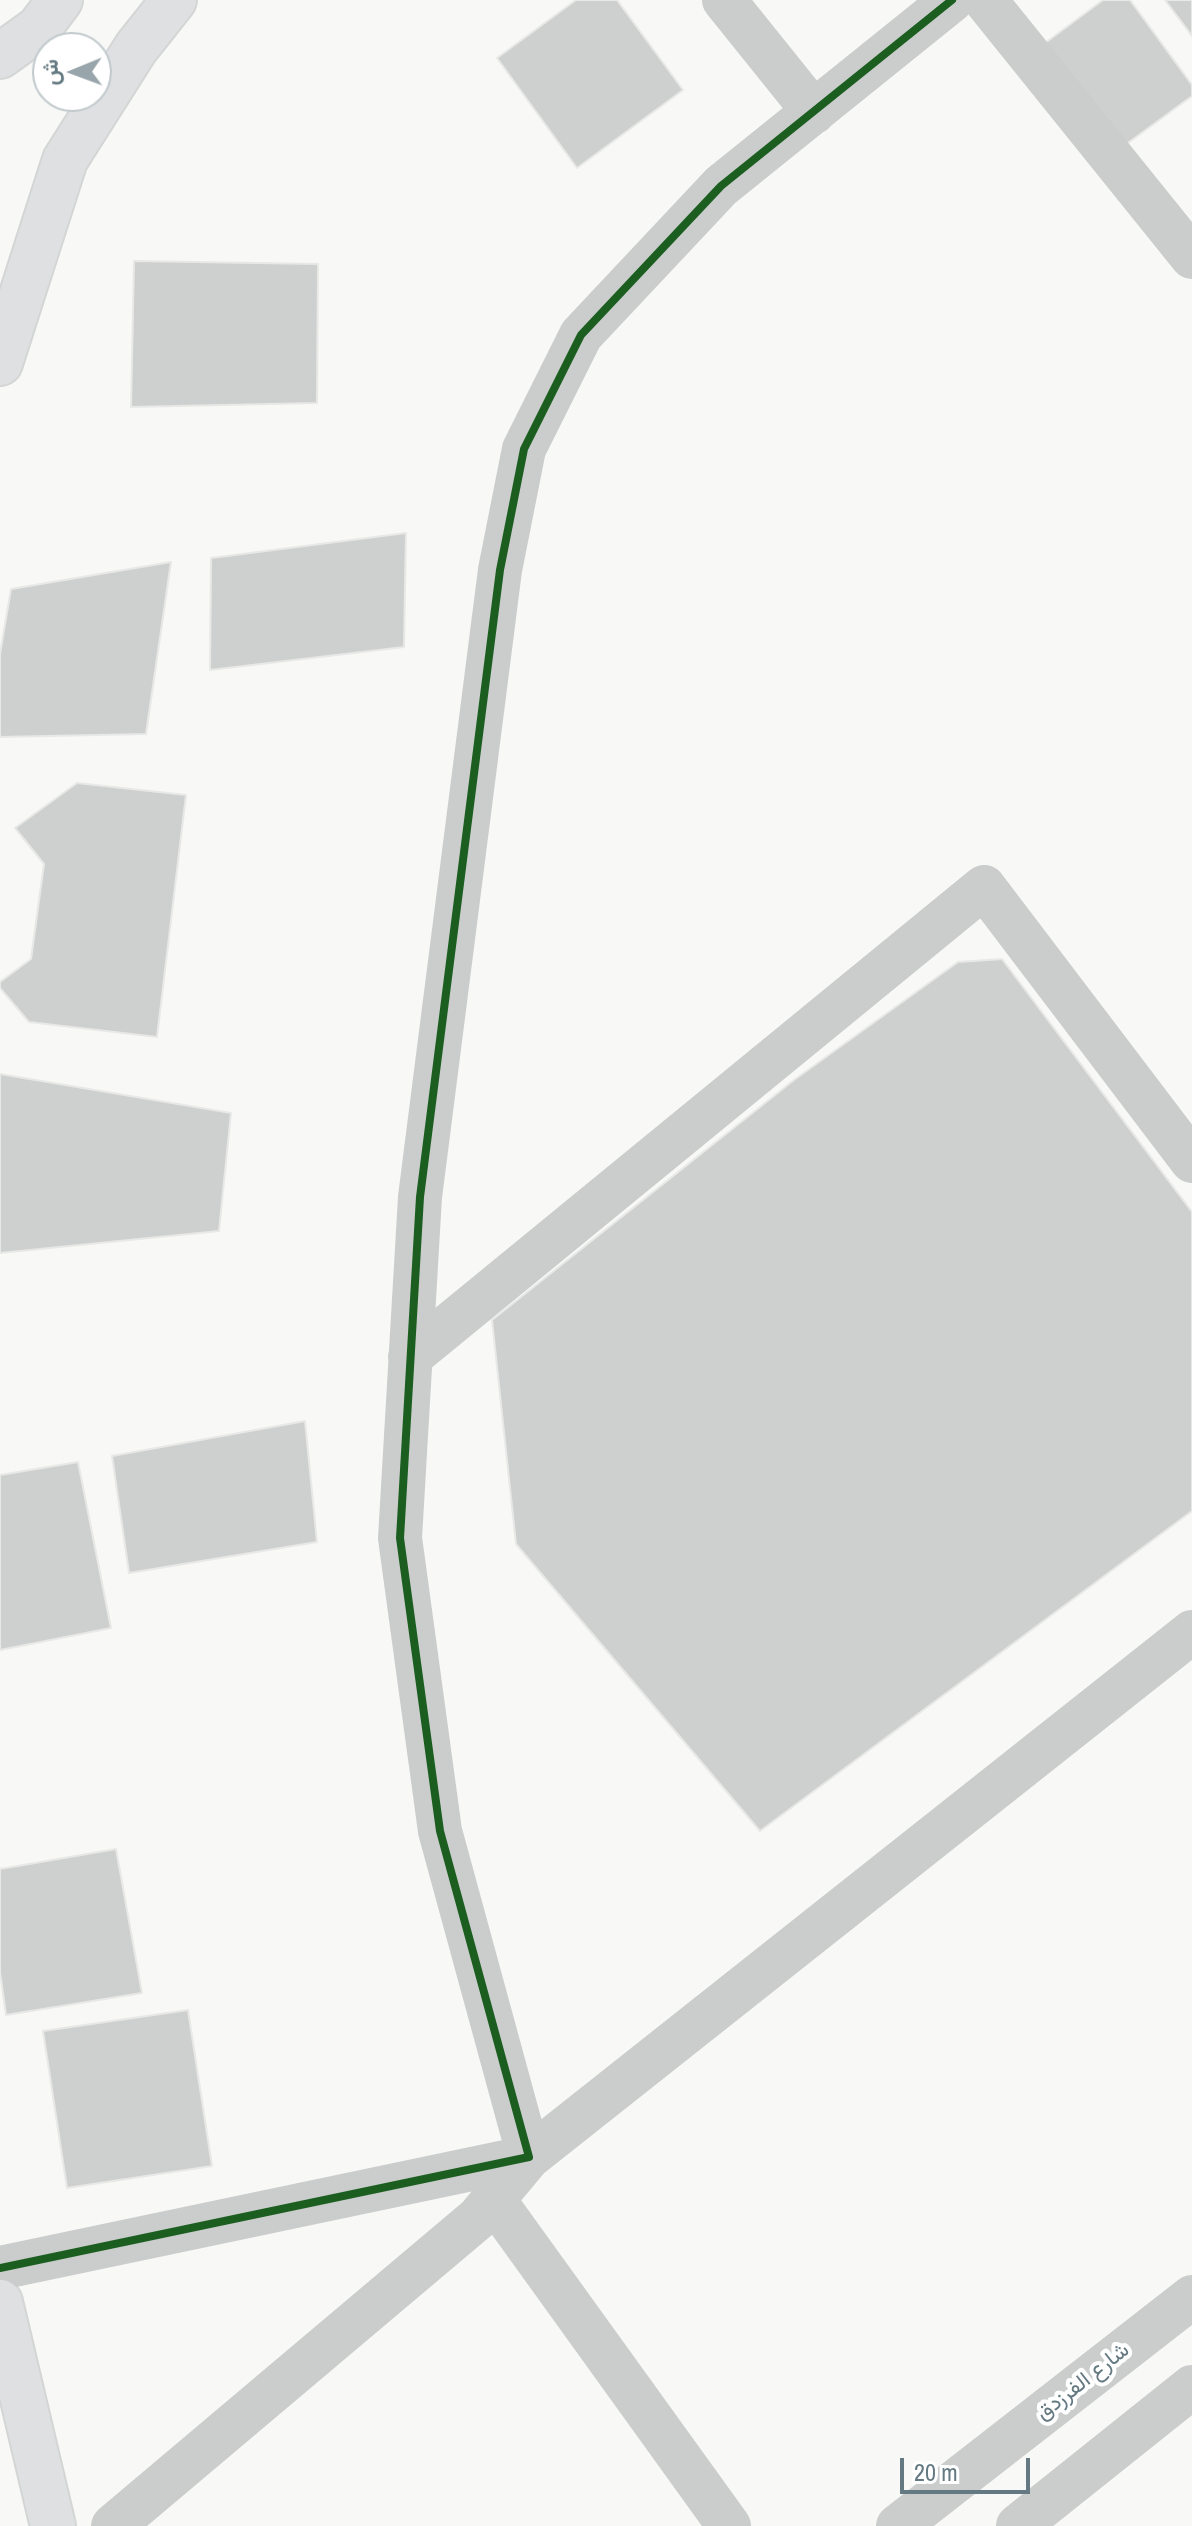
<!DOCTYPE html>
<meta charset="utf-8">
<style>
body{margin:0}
#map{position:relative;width:1192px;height:2526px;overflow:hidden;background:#f8f8f7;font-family:"Archivo Narrow",Vazirmatn,sans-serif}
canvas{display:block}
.north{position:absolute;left:32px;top:32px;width:80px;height:80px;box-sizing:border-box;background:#fff;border:2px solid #c1c9cd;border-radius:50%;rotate:269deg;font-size:22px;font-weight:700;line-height:32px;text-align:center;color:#647981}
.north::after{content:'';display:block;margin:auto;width:28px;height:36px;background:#98a5aa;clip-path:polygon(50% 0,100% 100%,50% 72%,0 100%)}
.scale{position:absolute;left:900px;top:2458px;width:130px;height:36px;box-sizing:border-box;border:4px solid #647981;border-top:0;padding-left:10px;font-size:24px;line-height:28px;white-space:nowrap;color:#647981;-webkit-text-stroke:6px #fff;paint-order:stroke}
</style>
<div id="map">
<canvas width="1192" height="2526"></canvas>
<div class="north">ش</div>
<div class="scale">20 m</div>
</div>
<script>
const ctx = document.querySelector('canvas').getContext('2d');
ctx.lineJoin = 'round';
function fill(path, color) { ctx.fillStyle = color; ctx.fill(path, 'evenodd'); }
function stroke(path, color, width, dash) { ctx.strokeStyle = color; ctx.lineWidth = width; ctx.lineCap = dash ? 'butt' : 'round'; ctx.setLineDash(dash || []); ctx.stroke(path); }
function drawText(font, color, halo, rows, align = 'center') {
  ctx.font = font + ' "Archivo Narrow",Vazirmatn,sans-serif'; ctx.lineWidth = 8; ctx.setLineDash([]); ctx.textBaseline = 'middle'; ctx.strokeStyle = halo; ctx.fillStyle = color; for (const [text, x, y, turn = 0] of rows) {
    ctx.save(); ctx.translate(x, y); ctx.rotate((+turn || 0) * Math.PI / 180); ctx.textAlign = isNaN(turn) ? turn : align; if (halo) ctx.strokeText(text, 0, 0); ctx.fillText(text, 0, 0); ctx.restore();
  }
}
const building = new Path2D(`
 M576 0H617L683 90 577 168 497 58Z
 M1103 0H1130L1192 85V96L1121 148 1045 43Z
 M1165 0H1192V36Z
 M134 261 318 264 317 403 131 407Z
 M406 533 404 647 210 670 211 558Z
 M171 562 146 734 0 737V654L11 589Z
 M77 783 186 795 157 1037 29 1022 0 988V982L31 959 44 864 15 828Z
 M1002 959 1192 1212V1511L760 1831 516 1544 492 1320 794 1080 958 962Z
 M0 1074 231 1113 219 1231 0 1253Z
 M305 1421 317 1542 129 1573 112 1456Z
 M78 1462 111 1628 0 1650V1475Z
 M116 1849 142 1993 6 2015 0 1972V1869Z
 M188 2010 212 2166 67 2188 43 2031Z`);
fill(building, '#ced0d0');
stroke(building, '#e8e8e7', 2);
const major = new Path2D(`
 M0 363 65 160 136 48 174 0
 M0 2302 53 2526`);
const highway = new Path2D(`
 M0 56 39 28 60 0`);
stroke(major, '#d4d5d5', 48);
stroke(highway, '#d4d5d5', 48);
stroke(new Path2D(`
 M724 0 814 112
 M985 0 1192 257
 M410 1357 984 887 1192 1161
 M494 2200 729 2526
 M0 2268 529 2157 440 1831 400 1538 420 1197 500 570 524 449 581 335 721 186 952 0
 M113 2526 478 2218 529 2157 1192 1632
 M898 2526 1192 2297
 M1018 2526 1192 2387`), '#cbcdcd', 44);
stroke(major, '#dfe0e1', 44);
stroke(highway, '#dfe0e1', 44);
stroke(new Path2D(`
 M0 2268 529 2157 440 1831 400 1538 420 1197 500 570 524 449 581 335 721 186 952 0`), '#1b5e20', 8);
drawText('22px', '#647981', '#fff', [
 ["شارع الفرزدق",1083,2382,-38]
]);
</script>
